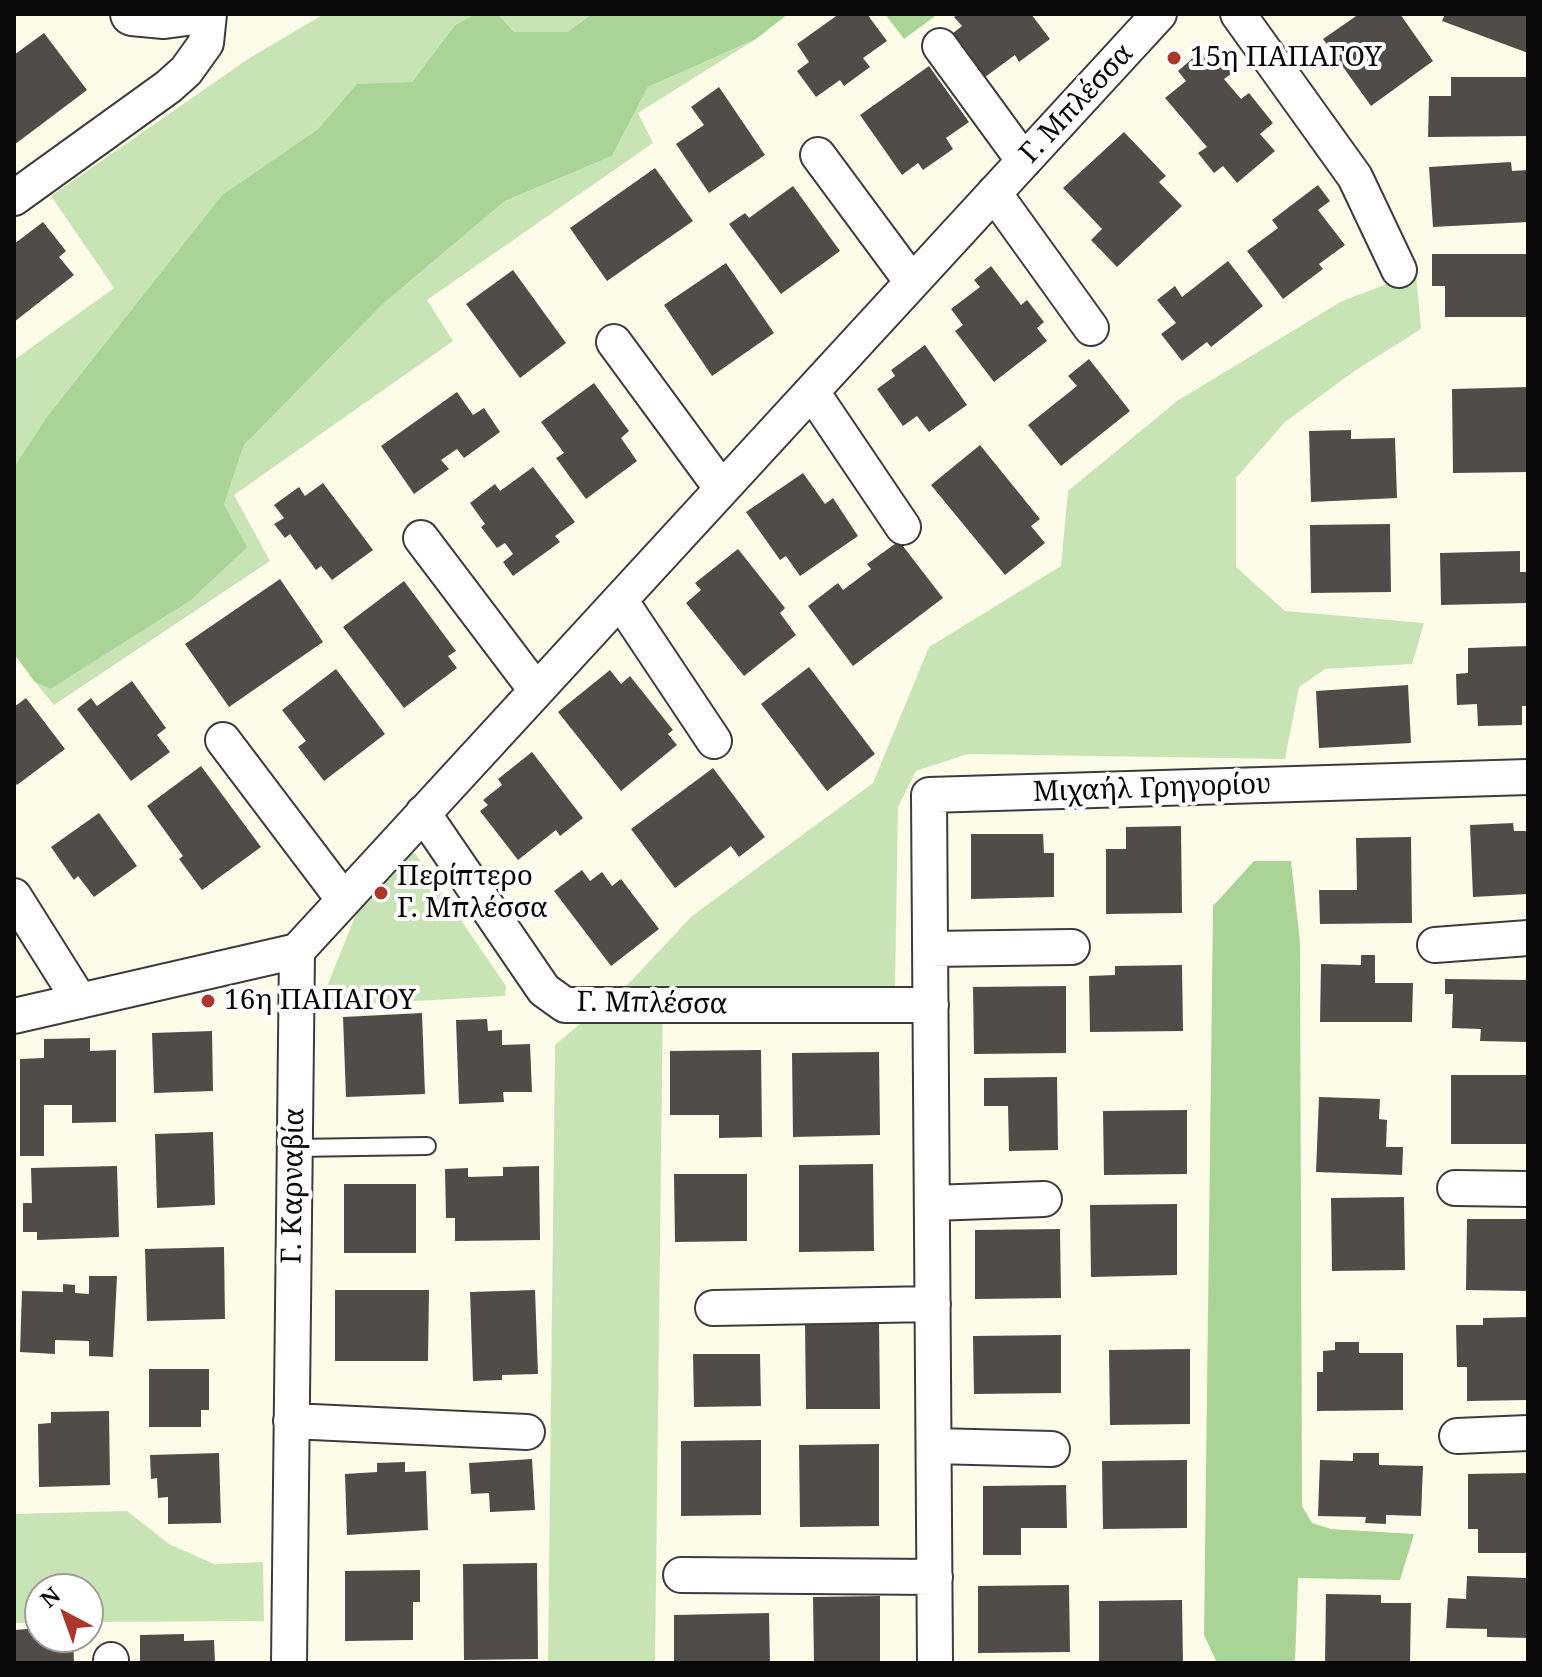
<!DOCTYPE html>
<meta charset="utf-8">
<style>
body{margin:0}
#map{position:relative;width:1542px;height:1677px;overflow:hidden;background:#fdfce8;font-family:"Noto Serif",serif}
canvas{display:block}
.frame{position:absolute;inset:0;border:16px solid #090909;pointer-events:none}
.north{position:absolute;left:24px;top:1573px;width:80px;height:80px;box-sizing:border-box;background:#fff;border:2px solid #9d9d9d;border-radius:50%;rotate:319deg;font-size:22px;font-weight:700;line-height:32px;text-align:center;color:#090909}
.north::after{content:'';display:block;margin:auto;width:28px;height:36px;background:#ae372d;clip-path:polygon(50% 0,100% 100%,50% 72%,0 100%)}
</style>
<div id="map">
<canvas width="1542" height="1677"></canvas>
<div class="frame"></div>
<div class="north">N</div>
</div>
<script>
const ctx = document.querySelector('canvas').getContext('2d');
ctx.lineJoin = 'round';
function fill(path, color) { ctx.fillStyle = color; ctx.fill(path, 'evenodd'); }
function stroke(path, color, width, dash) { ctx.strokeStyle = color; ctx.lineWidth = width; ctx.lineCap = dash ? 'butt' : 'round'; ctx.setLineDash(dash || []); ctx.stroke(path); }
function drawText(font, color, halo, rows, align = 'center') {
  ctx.font = font + ' "Noto Serif",serif'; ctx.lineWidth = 8; ctx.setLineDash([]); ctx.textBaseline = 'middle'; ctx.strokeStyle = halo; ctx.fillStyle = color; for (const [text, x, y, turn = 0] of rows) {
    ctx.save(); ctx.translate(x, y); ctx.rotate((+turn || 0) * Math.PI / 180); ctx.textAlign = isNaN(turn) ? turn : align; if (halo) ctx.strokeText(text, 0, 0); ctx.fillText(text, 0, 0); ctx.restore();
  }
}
fill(new Path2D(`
 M324 14H475L455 25 412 82 357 85 318 129 222 195 46 418 14 467V360L114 288 51 196 248 59Z
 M498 14H592L567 32H514Z
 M756 39 638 113 653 143 427 300 453 341 234 495 270 561 54 705 35 682 50 689 224 505 244 445 384 303 505 201 612 156 648 87Z
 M1416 273 1421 329 1356 370 1285 422 1236 478V567L1285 611 1424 623 1412 664 1325 669 1299 687 1285 759 968 754 916 771 898 807 895 988 663 994 655 1663H548L555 1045 632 980 692 916 873 783 929 647 1061 566 1068 491 1177 401 1342 301Z
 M415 853 506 986 505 996 326 1006 324 994 369 882 406 855Z
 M127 1511 169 1544 214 1564 263 1562 264 1621 88 1622V1589H40V1623H14V1514Z`), '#c8e4b5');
fill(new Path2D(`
 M475 14H498L514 32H567L592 14H788L756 39 648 87 612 156 505 201 384 303 244 445 224 505 247 547 191 600 50 689 35 682 14 654V467L46 418 222 195 318 129 357 84 412 82 455 25Z
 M885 14H938L904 39Z
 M1254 861H1291L1300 942 1302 1506 1312 1523 1331 1529 1414 1534 1400 1580 1298 1578 1295 1663H1217L1204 1635 1213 906Z`), '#aad495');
fill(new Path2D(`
 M839 14H867L887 41 863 58 870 67 844 86 840 80 816 97 797 71 809 62 797 44Z
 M958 14H1031L1050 39 1019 62 1015 55 981 80 948 37 962 26 954 17Z
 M1359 14H1400L1433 61 1371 106 1323 39Z
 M1445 14H1528V53L1442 21Z
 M44 33 87 90 14 145V55Z
 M1201 51 1211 64 1219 57 1232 73 1224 79 1241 99 1249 93 1273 123 1260 134 1275 151 1237 183 1223 166 1214 173 1198 153 1207 147 1165 98 1186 81 1178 71Z
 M929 66 969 122 946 138 953 149 923 170 918 163 902 175 860 115Z
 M1451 77H1528V136L1428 137 1429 96H1451Z
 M719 87 765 155 709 193 676 144 704 125 691 107Z
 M1124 132 1166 176 1159 182 1182 206 1117 267 1091 240 1102 229 1063 188Z
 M1511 162 1512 171 1528 170V222L1433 227 1429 167Z
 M655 168 693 221 607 281 570 228Z
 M1318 185 1330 201 1318 210 1345 245 1319 264 1323 269 1283 299 1247 251 1278 228 1272 220Z
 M793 186 840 251 781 294 729 224 745 213 749 218Z
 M43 222 66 251 59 257 74 275 14 322V244Z
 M1432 254H1528V317H1445V286H1432Z
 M1228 261 1263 306 1211 347 1207 342 1182 361 1161 334 1176 323 1157 300 1175 286 1182 297Z
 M726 263 774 333 712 376 664 305Z
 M991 266 1021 305 1027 300 1044 322 1037 328 1047 341 994 382 955 331 963 325 951 309 980 287 974 280Z
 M513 270 566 343 520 378 466 304Z
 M925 345 967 405 929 432 917 416 903 426 877 389 895 376 891 370Z
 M1089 359 1130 411 1061 466 1028 425 1077 386 1068 376Z
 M594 383 629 431 621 438 637 461 586 499 556 458 564 453 541 422Z
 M1528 387V472L1453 473 1452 389Z
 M457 392 473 415 484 408 500 432 464 458 457 449 441 460 449 469 414 494 381 446Z
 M1351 430V439L1395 438 1397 498 1311 502 1309 431Z
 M980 445 1040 519 1031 526 1045 543 1005 575 931 485Z
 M533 467 575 522 555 536 560 542 513 576 503 562 513 554 505 543 497 548 481 527 485 524 470 503 495 484 500 491Z
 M803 473 825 504 833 498 858 536 800 576 786 556 780 560 746 512Z
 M323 483 373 550 332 580 321 566 316 570 290 534 285 538 274 524 284 518 274 505 299 487 305 496Z
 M1390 524 1391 592 1311 593 1310 525Z
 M899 541 943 598 853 666 808 606 838 583 843 590 871 569 867 564Z
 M738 549 785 608 780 613 796 635 744 676 686 603 701 590 695 583Z
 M1520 551V572H1528V603L1441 605 1440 553Z
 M280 579 323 642 229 707 185 644Z
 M404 581 456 651 448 656 457 668 404 708 343 627Z
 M1528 646V706H1522V725L1478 726 1477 704 1457 705 1456 674 1468 673V648Z
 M809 667 875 754 827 791 761 704Z
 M336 669 385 734 324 781 298 747 306 741 282 710Z
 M610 670 621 684 630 676 673 730 668 734 677 745 621 791 558 712Z
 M132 681 166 728 157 735 170 752 131 781 77 709 91 698 97 706Z
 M1408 685 1411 743 1319 748 1316 691Z
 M26 698 65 749 17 785 14 781V707Z
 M532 752 583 818 560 836 556 830 518 860 480 811 488 805 483 800 502 785 498 779Z
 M201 766 261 847 202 890 179 859 183 856 147 806Z
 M713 768 765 837 739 857 731 846 675 888 631 829Z
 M99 813 137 866 94 897 78 876 74 880 51 847Z
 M1513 823 1514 831H1528V894L1473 897 1470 825Z
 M1181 826 1182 913 1106 914V849H1126V827Z
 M971 834H1043L1044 853H1054V897L971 899Z
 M1411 837 1412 923 1320 924 1319 890H1357L1356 838Z
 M582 870 590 881 602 872 612 886 621 879 659 929 611 966 554 891Z
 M1361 955H1375V983H1413L1412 1022H1320L1321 964 1361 965Z
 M1182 965 1183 1031 1090 1032 1089 976 1115 975V966Z
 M1445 979 1528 980V1042L1480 1041 1481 1029 1452 1028 1453 994H1445Z
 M1066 986V1053L974 1054 973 987Z
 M422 1013 425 1094 346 1097 343 1017Z
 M487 1019 488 1031 502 1030V1045L530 1044 532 1092H503L504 1102 459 1104 456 1020Z
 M212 1031 213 1091 154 1093 152 1033Z
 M90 1038V1051L116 1050V1122L72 1123V1105H44V1156H20V1059L44 1058V1039Z
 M761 1050 762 1137 719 1138V1115H670V1051Z
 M879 1052 880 1135 793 1137 792 1053Z
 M1451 1075H1528V1144H1451Z
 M1057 1077 1058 1150 1009 1151 1008 1106H984V1078Z
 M1319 1097 1380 1099 1379 1119 1387 1120 1386 1147H1403L1402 1175 1316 1172Z
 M1187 1110V1174L1104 1175 1103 1111Z
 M213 1132 215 1205 157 1208 155 1134Z
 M873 1164 874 1251 799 1252V1165Z
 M117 1166 119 1237 37 1240V1232H23V1203H32L31 1168Z
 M539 1166 540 1240 455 1241V1218H446L445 1169 468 1168V1177L503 1176V1167Z
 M674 1174H747V1241L675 1242Z
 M344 1184H416V1253H344Z
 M1404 1197 1405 1270 1332 1271 1331 1198Z
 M1177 1204V1275L1091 1277 1090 1205Z
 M1467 1219H1528V1291L1466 1290Z
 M1060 1229 1061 1298 975 1299V1230Z
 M224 1247 225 1319 147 1321 145 1249Z
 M89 1276H117L113 1357 89 1356V1341L55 1340V1354L20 1352 22 1291 63 1292V1284L75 1285V1293L89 1294Z
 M335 1290H429L428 1361H335Z
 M535 1290 538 1374 502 1375V1380L473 1381 470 1292Z
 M1528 1317V1400L1467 1401V1367H1457L1456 1325H1483V1318Z
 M879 1323 880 1409H806L805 1324Z
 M1061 1335V1393L974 1394 973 1336Z
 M1335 1342H1359V1353H1403V1410L1317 1411V1372H1323V1351L1335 1350Z
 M1190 1349V1424L1110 1425 1109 1350Z
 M693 1354H760L761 1406 694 1407Z
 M149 1369H209V1410H201V1427H149Z
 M109 1411 110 1485 39 1487 38 1424 51 1423V1412Z
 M761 1440V1515L681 1516V1441Z
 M879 1444V1526L800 1527 799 1445Z
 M219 1453 221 1523 168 1524V1497L158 1498 157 1478 151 1479 150 1455Z
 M1353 1453H1379V1465L1423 1466 1421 1516 1386 1515V1524L1365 1523 1366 1517 1318 1516 1320 1460 1353 1461Z
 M532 1459 535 1510 490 1512 489 1493 471 1494 469 1463Z
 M1187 1460V1528L1103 1529 1102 1461Z
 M405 1462V1472L426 1471 428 1530 347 1535 345 1474 377 1472V1463Z
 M1528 1473V1553H1478V1529H1468V1474Z
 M1066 1485 1067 1528H1021V1555H983V1486Z
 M537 1563 538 1659 464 1660 463 1564Z
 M420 1570V1602H413V1640L345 1641V1571Z
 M1467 1576 1528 1578V1638L1487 1637V1629L1446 1628 1448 1598 1466 1599Z
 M1069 1585 1070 1652 978 1653V1586Z
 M1326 1594 1381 1595V1603H1411L1410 1663H1325Z
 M880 1596V1663H814L813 1597Z
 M1182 1600 1183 1663H1099V1601Z
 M769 1613 770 1663H674V1615Z
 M40 1628V1637H73L74 1663H14V1630Z
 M184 1634V1641L214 1640 215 1663H140V1635Z`), '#514c47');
const service = new Path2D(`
 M294 1148 427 1146`);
const minor = new Path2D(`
 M1238 14 1355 177 1399 270
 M940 46 1024 161
 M818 155 912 282
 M994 193 1091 328
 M14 198 168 87 186 71 206 43 209 14
 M614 342 722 489
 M812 392 903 527
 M421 538 536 690
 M620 600 714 741
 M223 740 344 900
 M423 813 544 990 565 1005H931
 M14 896 80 1001
 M1435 945 1528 938
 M930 949 1072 947
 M14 1016 297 951 1159 14
 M1455 1188 1528 1189
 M932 1203 1044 1199
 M713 1308 933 1304
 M291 1421 527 1432
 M1457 1436 1528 1433
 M934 1446 1052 1449
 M681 1575 935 1577
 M111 1663V1660
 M289 1663 297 951
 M935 1663 929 795 1528 777`);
const tertiary = new Path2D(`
 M132 14 164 17 186 14`);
stroke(service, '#3c3c3c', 20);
stroke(minor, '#3c3c3c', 38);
stroke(tertiary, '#3c3c3c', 46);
stroke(service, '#fff', 16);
stroke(minor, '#fff', 34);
stroke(tertiary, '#fff', 42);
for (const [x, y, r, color] of [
 [1174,58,8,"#ae372d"],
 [381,893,8,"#ae372d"],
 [208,1001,8,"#ae372d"]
]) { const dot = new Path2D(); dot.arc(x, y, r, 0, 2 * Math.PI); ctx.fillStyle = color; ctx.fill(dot); stroke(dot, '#fff', 3); }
drawText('28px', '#090909', '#fff', [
 ["15η ΠΑΠΑΓΟΥ",1190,58],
 ["Περίπτερο",397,877],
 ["Γ. Μπλέσσα",397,909],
 ["16η ΠΑΠΑΓΟΥ",224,1001]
], 'left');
drawText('28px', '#090909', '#fff', [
 ["Γ. Μπλέσσα",1077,104,-47],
 ["Μιχαήλ Γρηγορίου",1152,789,-2],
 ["Γ. Μπλέσσα",652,1004,1],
 ["Γ. Καρναβία",294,1186,-89]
]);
</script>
